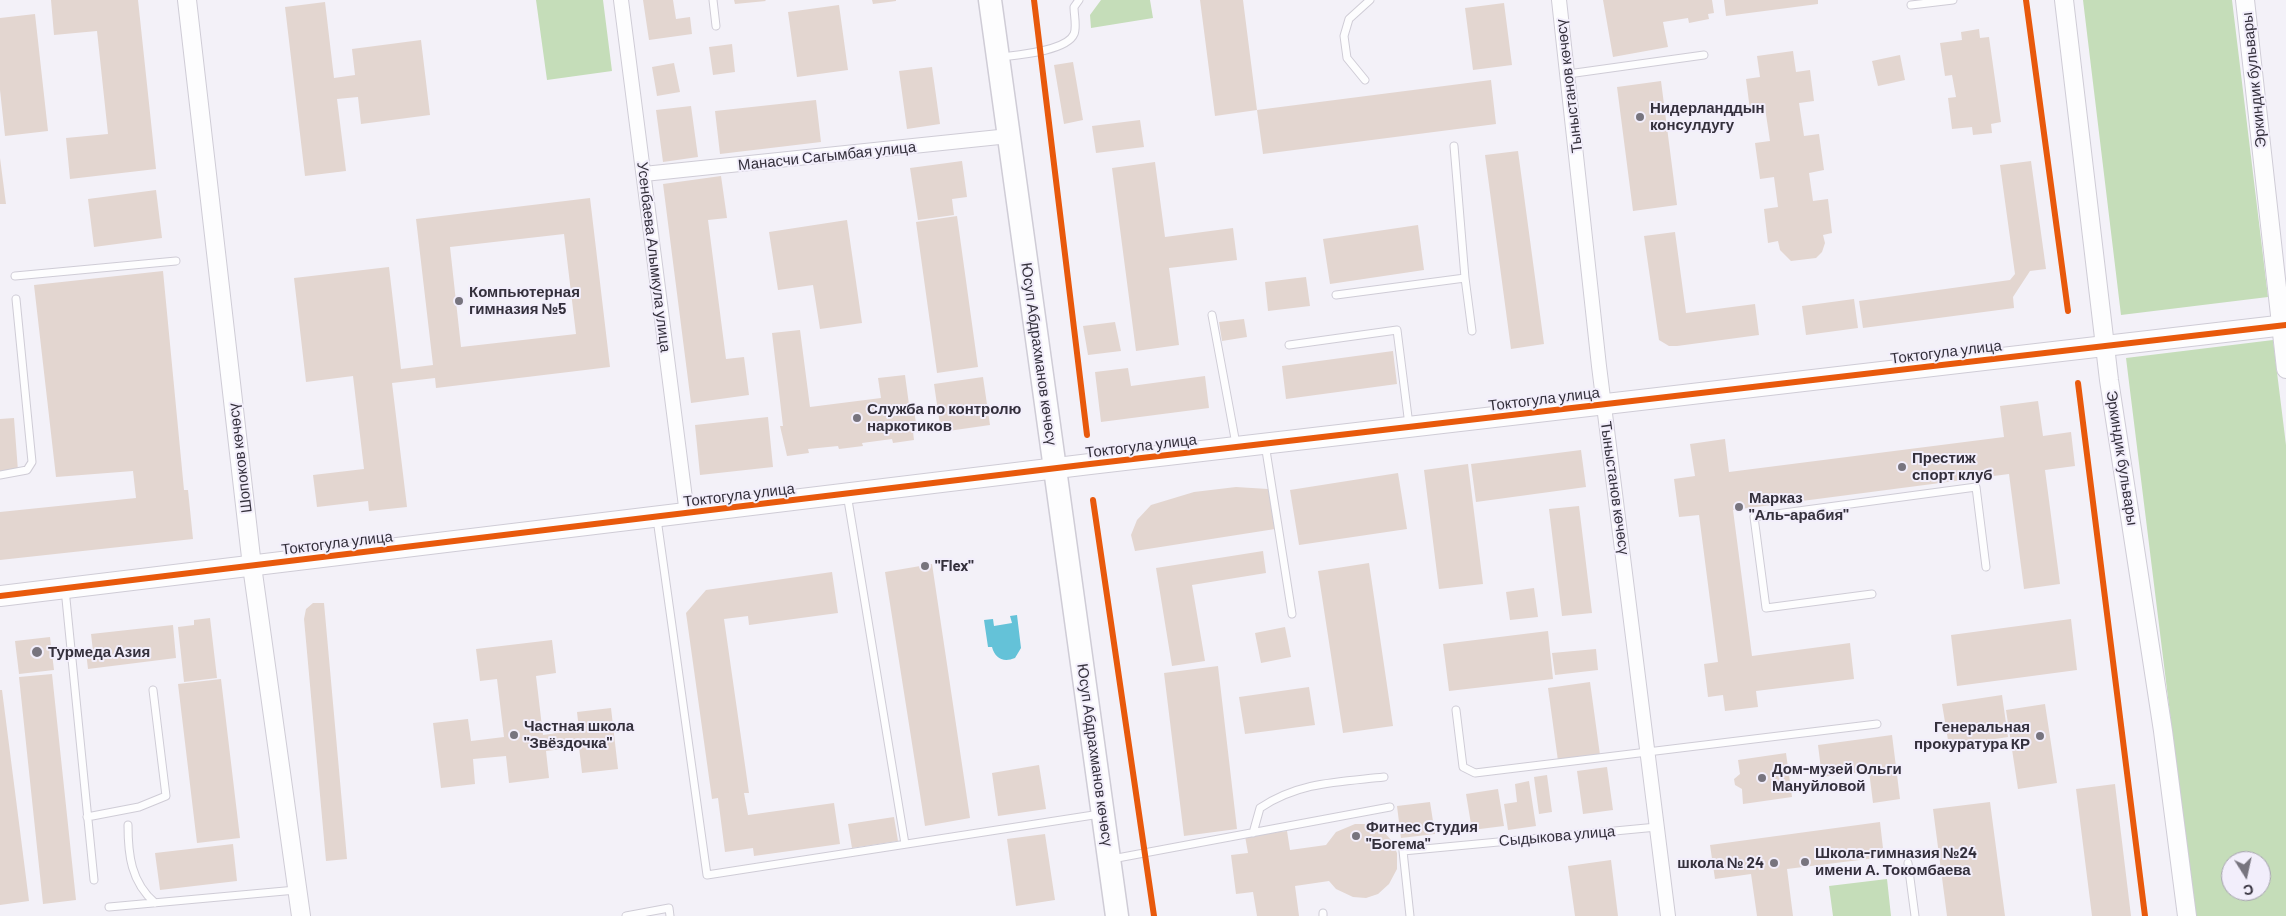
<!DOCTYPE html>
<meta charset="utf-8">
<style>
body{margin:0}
#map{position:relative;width:2286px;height:916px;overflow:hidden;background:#f3f1f8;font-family:Barlow,sans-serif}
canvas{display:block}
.north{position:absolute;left:2221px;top:851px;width:50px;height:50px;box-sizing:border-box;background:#f2eefb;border:1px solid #a6a2af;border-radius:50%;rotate:170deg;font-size:14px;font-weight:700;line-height:20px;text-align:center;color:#34303c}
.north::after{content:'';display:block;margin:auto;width:18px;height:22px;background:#77747e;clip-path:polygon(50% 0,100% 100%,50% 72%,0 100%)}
</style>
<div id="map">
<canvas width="2286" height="916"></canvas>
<div class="north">С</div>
</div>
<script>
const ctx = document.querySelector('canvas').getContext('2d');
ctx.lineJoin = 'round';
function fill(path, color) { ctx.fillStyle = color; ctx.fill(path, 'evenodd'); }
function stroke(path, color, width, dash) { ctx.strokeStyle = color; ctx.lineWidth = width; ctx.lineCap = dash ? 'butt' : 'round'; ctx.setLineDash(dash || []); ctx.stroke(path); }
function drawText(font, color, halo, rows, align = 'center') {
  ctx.font = font + ' Barlow,sans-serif'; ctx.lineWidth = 4; ctx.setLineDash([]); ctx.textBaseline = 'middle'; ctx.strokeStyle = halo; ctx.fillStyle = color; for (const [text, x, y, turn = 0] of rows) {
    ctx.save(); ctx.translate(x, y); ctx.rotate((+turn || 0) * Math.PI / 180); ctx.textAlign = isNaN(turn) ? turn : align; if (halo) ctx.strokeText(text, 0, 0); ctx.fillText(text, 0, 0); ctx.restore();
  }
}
fill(new Path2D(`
 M536 0H603L612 71 547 80Z
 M1101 0H1150L1153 18 1091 28 1090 15Z
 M2083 0H2232L2268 297 2121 315Z
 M2273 340 2286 445V916H2195L2126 358ZM2231 861H2261V891H2231Z
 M1887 879 1891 916H1833L1829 886Z`), '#c5ddb9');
fill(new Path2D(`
 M1017 615 1021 648 1015 658C1003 663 995 658 992 647H988L984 620 993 619 994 626 1012 623 1010 616Z`), '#64c2d8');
fill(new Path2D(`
 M51 0H138L156 169 70 179 66 138 108 134 97 31 54 35Z
 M643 0H673L676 19 690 17 692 34 649 40Z
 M734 0H765L766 1 735 4Z
 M872 0H896V1L873 4Z
 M1200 0H1243L1257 110 1215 116Z
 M1603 0H1712L1714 13 1708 14 1709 19 1689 23 1688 18 1663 22 1668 47 1613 57Z
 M1724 0H1818V4L1726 16Z
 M325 2 334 78 355 75 352 49 421 40 430 115 361 124 358 97 337 99 346 171 305 176 285 7Z
 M1504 3 1512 65 1473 70 1465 8Z
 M839 5 848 70 797 77 788 12Z
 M35 14 48 131 5 136 0 90V18Z
 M1979 29 1980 38 1989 37 2001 122 1991 124 1992 133 1973 135 1972 127 1952 129 1948 98 1956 97 1952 75 1945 76 1940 43 1962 40 1961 32Z
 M732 44 735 72 713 75 709 47Z
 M1793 51 1796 72 1810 70 1814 101 1799 103 1804 136 1819 134 1824 170 1809 173 1813 201 1828 199 1832 233 1823 235 1825 243 1822 252 1816 258 1791 261 1780 250 1778 241 1768 243 1764 209 1778 207 1774 177 1760 179 1755 143 1770 141 1765 108 1750 110 1746 79 1760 77 1757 56Z
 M1900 55 1905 80 1878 86 1872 61Z
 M1073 62 1083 120 1064 124 1054 65Z
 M674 63 680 92 657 96 652 67Z
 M932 67 940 124 907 129 899 71Z
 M1491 80 1496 124 1263 154 1257 110Z
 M1661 81 1677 205 1633 211 1617 87Z
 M816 100 821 142 720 154 715 111Z
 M691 106 698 157 663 162 656 110Z
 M1140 120 1144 147 1096 153 1092 126Z
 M1518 151 1544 344 1511 349 1485 155Z
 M0 158 6 204H0Z
 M962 161 967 197 952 199 954 215 918 220 910 168Z
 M2031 161 2046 269 2030 271 2013 297 2014 308 1863 328 1859 301 2010 280 2015 274 2000 165Z
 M1155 162 1165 237 1233 228 1237 260 1169 268 1179 345 1136 351 1112 168Z
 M721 176 727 218 708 220 726 359 744 357 749 395 691 403 663 184Z
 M156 190 162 238 94 247 88 199Z
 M590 198 610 367 436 388 435 378 392 383 407 507 369 511 368 501 317 507 313 475 364 469 353 376 306 382 294 278 389 267 401 369 433 365 416 219ZM564 234 576 334 461 347 450 247Z
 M957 216 978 367 937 373 916 222Z
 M847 220 862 323 820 329 813 285 778 290 769 232Z
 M1418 225 1424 270 1330 284 1323 239Z
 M1675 232 1686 313 1755 304 1759 335 1677 346H1669L1659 340 1644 236Z
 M163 271 184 490H188L193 539 0 560V512L136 498 133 471 56 477 34 285Z
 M1306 277 1310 306 1268 311 1265 282Z
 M1854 299 1858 328 1806 335 1802 306Z
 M1244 319 1247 337 1222 341 1219 322Z
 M1115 322 1121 351 1088 355 1083 326Z
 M800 330 810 407 881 398 878 378 905 375 910 412 914 411 916 423 912 424 914 440 893 443 892 439 862 443 863 446 839 449 838 446 808 449 809 453 787 456 780 426H783L772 333Z
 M1393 351 1397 384 1286 399 1282 366Z
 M1128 368 1131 386 1205 376 1209 408 1101 422 1095 372Z
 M983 377 990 425 941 432 934 384Z
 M2038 401 2043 436 2071 432 2075 466 2045 470 2060 584 2024 589 2009 474 1733 510 1752 656 1850 643 1854 679 1756 691 1758 707 1725 711 1723 695 1708 697 1704 664 1718 662 1699 515 1679 517 1674 479 1695 476 1690 444 1725 439 1729 472 2004 437 2000 406Z
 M768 417 773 467 700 475 695 425Z
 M14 418 18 471 0 473V419Z
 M1581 450 1586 487 1476 502 1471 464Z
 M1468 464 1483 584 1439 589 1424 470Z
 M1398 473 1407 529 1299 545 1290 490Z
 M1236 487 1268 489 1275 529 1135 551 1131 535 1137 520 1151 505 1194 492Z
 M1579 506 1592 613 1562 616 1549 509Z
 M1263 551 1266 573 1192 585 1205 661 1172 666 1156 568Z
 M1369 563 1393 726 1343 733 1318 571Z
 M932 564 970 818 925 826 885 572Z
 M832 572 838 613 749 625 748 616 724 619 749 793H744L748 815 834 803 840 844 754 856 753 848 725 852 718 798 712 799 686 613 706 590Z
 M1534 588 1538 617 1510 620 1506 592Z
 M313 603H324L347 859 326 861 304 619 306 609Z
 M210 618 217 678 184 682 178 627 194 625V620Z
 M2071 619 2077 670 1957 686 1951 635Z
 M173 625 176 658 88 669 86 652 93 651 91 634Z
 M1285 627 1291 657 1261 663 1255 633Z
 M1548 631 1553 679 1449 691 1443 644Z
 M50 637 54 670 19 674 15 641Z
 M552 640 556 673 536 676 543 735 579 730 577 712 611 708 618 769 582 773 579 747 546 751 549 778 509 783 506 756 473 759 475 784 441 788 433 723 468 719 471 741 504 737 497 679 480 681 476 649Z
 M1596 649 1598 670 1555 675 1552 653Z
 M1218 666 1237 829 1184 836 1164 673Z
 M52 674 76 900 43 904 19 677Z
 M221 679 240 838 197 843 178 684Z
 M1590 682 1600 755 1558 761 1548 688Z
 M1309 687 1315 725 1245 734 1239 697Z
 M0 690H2L29 901 0 905Z
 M2002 695 2008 737 1949 746 1942 704Z
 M2045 704 2057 783 2018 789 2006 710Z
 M1892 735 1900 799 1873 803 1869 771 1822 777 1818 745Z
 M1786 753 1792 797 1743 804 1742 789 1735 785 1734 779 1740 774 1738 760Z
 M1039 765 1046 809 998 816 992 773Z
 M1607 767 1613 810 1583 814 1577 771Z
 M1547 775 1552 812 1539 814 1534 777Z
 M1529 781 1536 826 1508 830 1504 804 1517 802 1515 784Z
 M2115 784 2131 916H2092L2076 789Z
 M1498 789 1504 826 1472 830 1466 794Z
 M1430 802 1435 834 1401 838 1397 806Z
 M1990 802 2005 916H1947L1933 809Z
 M894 817 898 841 852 848 848 824Z
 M1880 822 1884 857 1787 869 1793 916H1757L1751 874 1715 879 1710 845Z
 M1355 824H1367L1383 831 1391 840 1397 853V869L1389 884 1378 894 1366 898 1353 897 1336 889 1329 881 1295 886 1299 916H1257L1253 892 1236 894 1231 855 1248 853 1245 836 1287 831 1290 850 1326 845 1336 832Z
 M1045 834 1055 900 1016 906 1007 839Z
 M233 844 237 881 160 890 155 853Z
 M1611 860 1618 916H1575L1568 866Z`), '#e3d6d0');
const service = new Path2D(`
 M713 0 716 26
 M1911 5 1953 0
 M1001 57C1018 55 1067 51 1074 34 1077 27 1074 15 1074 7L1079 0
 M1568 74 1704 55
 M1365 80 1347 58 1344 36 1349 19 1370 0
 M15 276 176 261
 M1465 278 1472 331
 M1336 295 1465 278 1454 146
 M1212 315 1236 444
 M1289 345 1397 330 1409 425
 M1265 444 1292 614
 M0 475 27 470 32 462 16 299
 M847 494 905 844
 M657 519 707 875 1100 814
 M65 589 94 880
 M1872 594 1766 608 1754 517 1976 487 1986 567
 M1456 710 1463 767 1475 773 1877 724
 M87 817 139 807 166 796 153 690
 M128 825C128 855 131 882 155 903
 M1253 833 1260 808C1299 782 1338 782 1384 777
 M1112 859 1390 807
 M1908 863 1915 916
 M109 907 296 890
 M1323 913V916
 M626 916 669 908 670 916
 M1410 916 1403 851 1657 827`);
const minor = new Path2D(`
 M621 0 687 514
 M1559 0 1599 366 1668 916
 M644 174 1009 136`);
const tertiary = new Path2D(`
 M187 0 252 566 301 916
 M2064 0 2109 380 2163 731 2187 916
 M2245 0 2286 369`);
const secondary = new Path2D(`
 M0 596 1090 464 2286 325`);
const primary = new Path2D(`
 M990 0 1117 916`);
stroke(service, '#cfccd6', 9);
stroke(minor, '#cfccd6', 16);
stroke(tertiary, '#cfccd6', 20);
stroke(secondary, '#cfccd6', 22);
stroke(primary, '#cfccd6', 25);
stroke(service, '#fdfdfe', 7);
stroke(minor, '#fdfdfe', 14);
stroke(tertiary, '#fdfdfe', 18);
stroke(secondary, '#fdfdfe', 20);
stroke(primary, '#fdfdfe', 22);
stroke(new Path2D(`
 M1034 0 1087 435
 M2026 0 2068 311
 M2078 383 2145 916
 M1093 500 1154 916
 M0 596 1090 464 2286 325`), '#e8590c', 6);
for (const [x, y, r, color] of [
 [1640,117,5,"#77747e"],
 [459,301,5,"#77747e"],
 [857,418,5,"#77747e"],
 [1902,467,5,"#77747e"],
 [1739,507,5,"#77747e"],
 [925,566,5,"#77747e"],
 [37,652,6,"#77747e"],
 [514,735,5,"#77747e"],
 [2040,736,5,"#77747e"],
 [1762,778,5,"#77747e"],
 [1356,836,5,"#77747e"],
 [1805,862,5,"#77747e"],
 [1774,863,5,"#77747e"]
]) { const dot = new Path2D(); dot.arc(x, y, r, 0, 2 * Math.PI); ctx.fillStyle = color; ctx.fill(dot); stroke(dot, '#f2eefb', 2); }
drawText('15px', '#34303c', '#f2eefb', [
 ["Эркиндик бульвары",2254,80,-96],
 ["Тыныстанов көчөсү",1569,86,-97],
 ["Манасчи Сагымбая улица",827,156,-6],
 ["Усенбаева Алымкула улица",654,257,83],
 ["Токтогула улица",1946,352,-7],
 ["Юсуп Абдрахманов көчөсү",1039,354,82],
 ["Токтогула улица",1544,399,-7],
 ["Токтогула улица",1141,446,-7],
 ["Шопоков көчөсү",240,458,-97],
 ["Эркиндик бульвары",2122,458,81],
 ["Тыныстанов көчөсү",1615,488,82],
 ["Токтогула улица",739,495,-7],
 ["Токтогула улица",337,543,-7],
 ["Юсуп Абдрахманов көчөсү",1095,755,82],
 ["Сыдыкова улица",1557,836,-5]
]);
drawText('bold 15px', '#34303c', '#f2eefb', [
 ["Нидерланддын",1650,108],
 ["консулдугу",1650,125],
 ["Компьютерная",469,292],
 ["гимназия №5",469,309],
 ["Служба по контролю",867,409],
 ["наркотиков",867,426],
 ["Престиж",1912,458],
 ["спорт клуб",1912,475],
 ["Марказ",1749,498],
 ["\"Аль-арабия\"",1749,515],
 ["\"Flex\"",935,566],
 ["Турмеда Азия",48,652],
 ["Частная школа",524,726],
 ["\"Звёздочка\"",524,743],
 ["Генеральная",2030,727,"right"],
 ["прокуратура КР",2030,744,"right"],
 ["Дом-музей Ольги",1772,769],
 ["Мануйловой",1772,786],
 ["Фитнес Студия",1366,827],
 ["\"Богема\"",1366,844],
 ["Школа-гимназия №24",1815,853],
 ["имени А. Токомбаева",1815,870],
 ["школа № 24",1764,863,"right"]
], 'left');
</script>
